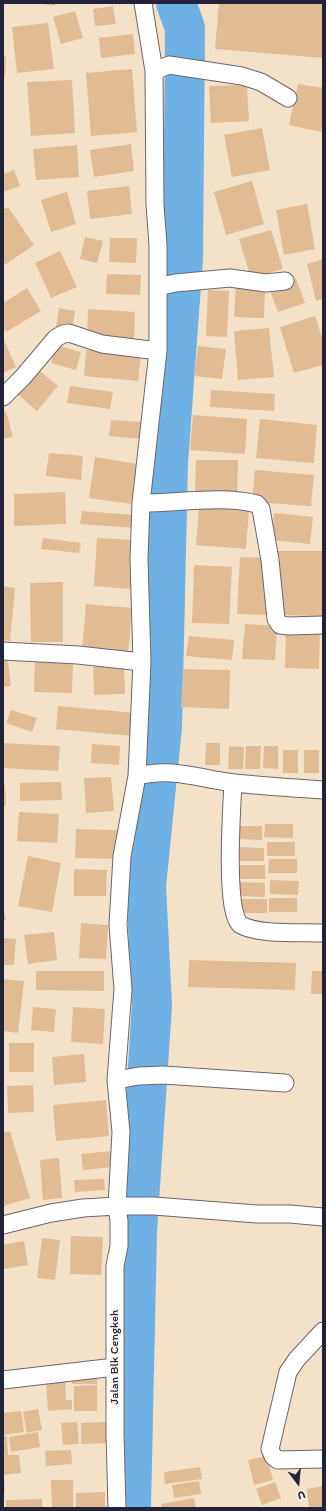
<!DOCTYPE html>
<style>
body{margin:0}
#map{position:relative;width:326px;height:1511px;overflow:hidden;background:#f4e2c8;font-family:Itim,sans-serif}
canvas{display:block}
.frame{position:absolute;inset:0;border:4px solid #22223b;pointer-events:none}
.north{position:absolute;left:278px;top:1463px;width:40px;height:40px;-webkit-text-stroke:3px #fbf7ec;paint-order:stroke;rotate:164deg;font-size:11px;font-weight:700;line-height:16px;text-align:center;color:#22223b}
.north::after{content:'';display:block;margin:auto;width:14px;height:18px;background:#22223b;clip-path:polygon(50% 0,100% 100%,50% 72%,0 100%)}
</style>
<div id="map">
<canvas width="326" height="1511"></canvas>
<div class="frame"></div>
<div class="north">U</div>
</div>
<script>
const ctx = document.querySelector('canvas').getContext('2d');
ctx.lineJoin = 'round';
function stroke(path, color, width, dash) { ctx.strokeStyle = color; ctx.lineWidth = width; ctx.lineCap = dash ? 'butt' : 'round'; ctx.setLineDash(dash || []); ctx.stroke(path); }
function fill(path, color) { ctx.fillStyle = color; ctx.fill(path, 'evenodd'); }
function drawText(font, color, halo, rows, align = 'center') {
  ctx.font = font + ' Itim,sans-serif'; ctx.lineWidth = 3.5; ctx.setLineDash([]); ctx.textBaseline = 'middle'; ctx.strokeStyle = halo; ctx.fillStyle = color; for (const [text, x, y, turn = 0] of rows) {
    ctx.save(); ctx.translate(x, y); ctx.rotate((+turn || 0) * Math.PI / 180); ctx.textAlign = isNaN(turn) ? turn : align; if (halo) ctx.strokeText(text, 0, 0); ctx.fillText(text, 0, 0); ctx.restore();
  }
}
stroke(new Path2D(`
 M131 1508 137 1232 152 1005 146 886 162 727 168 463 183 258 185 28 176 3`), '#6fb1e4', 40);
fill(new Path2D(`
 M36 3H55V6Z
 M219 3H323V58L215 49Z
 M113 6 116 24 95 26 93 9Z
 M75 11 83 38 61 44 53 17Z
 M48 23 54 69 17 73 12 27Z
 M133 34 135 54 101 58 99 38Z
 M3 56 6 57 5 77H3Z
 M132 69 137 132 91 136 86 73Z
 M72 80 75 133 31 136 27 82Z
 M298 84 323 88V121L321 132 289 125Z
 M247 85 249 121 211 123 209 86Z
 M262 128 270 170 232 177 224 135Z
 M131 144 134 171 94 177 90 150Z
 M77 145 79 177 36 180 33 149Z
 M14 170 20 186 3 192V174Z
 M252 181 264 224 226 235 214 192Z
 M129 186 132 214 90 219 87 191Z
 M67 192 76 224 51 232 41 200Z
 M307 204 315 249 284 255 276 210Z
 M8 207 34 245 3 266V210Z
 M271 230 283 269 251 278 239 239Z
 M85 237 103 241 97 263 80 259Z
 M110 238H137L136 263 109 262Z
 M60 251 77 287 51 298 35 263Z
 M323 259V299L316 301 307 264Z
 M107 274 141 275 140 295 106 294Z
 M296 278 305 303 278 312 269 288Z
 M236 287 265 288 264 318 234 317Z
 M27 288 41 311 6 332 3 327V303Z
 M208 290 229 291 227 337 206 336Z
 M59 308 75 311 72 331 56 328Z
 M88 309 135 312 134 339 87 336Z
 M315 316 323 341V365L294 373 280 327Z
 M269 328 274 377 238 380 234 331Z
 M3 338 16 367 3 373Z
 M56 345 81 352 76 370 51 363Z
 M198 346 226 349 222 379 194 376Z
 M86 350 141 354 138 381 84 376Z
 M35 367 58 386 37 411 14 391Z
 M70 386 113 392 110 409 67 403Z
 M211 390 275 394 274 411 210 407Z
 M6 411 13 437 3 439V412Z
 M193 415 247 419 245 454 190 450Z
 M260 419 317 425 314 463 256 458Z
 M111 420 143 422 142 439 109 436Z
 M49 453 83 456 81 480 46 476Z
 M95 457 137 464 131 504 89 498Z
 M196 460H238L237 498H195Z
 M255 470 314 475 311 506 252 502Z
 M65 492 66 524 14 526V494Z
 M199 507 249 511 246 549 196 545Z
 M82 511 135 515 134 528 80 524Z
 M274 513 313 517 310 544 272 540Z
 M43 538 81 543 79 553 41 549Z
 M97 538 134 540 130 589 94 586Z
 M278 551H323V616L278 615Z
 M240 557 269 558 266 615 237 614Z
 M194 565 232 567 229 624 192 623Z
 M63 582V642H31L30 583Z
 M3 586 15 588 10 641 3 640Z
 M86 604 132 608 128 654 82 650Z
 M245 624 277 626 275 660 242 659Z
 M286 629 320 630 319 669 285 668Z
 M189 636 234 640 232 660 186 656Z
 M7 654 11 686 3 687V655Z
 M35 662 73 663 72 693 34 692Z
 M124 666 125 694 94 695 93 667Z
 M183 669 230 670 229 709 181 707Z
 M58 706 135 713 133 736 56 729Z
 M11 710 37 718 32 732 6 723Z
 M3 743 60 746 58 771 3 768Z
 M206 743H220V765H205Z
 M92 744 120 746 119 765 91 763Z
 M229 746 244 747 243 769H228Z
 M246 746H261L260 769H245Z
 M264 746H278V769L263 768Z
 M283 750H298V773H283Z
 M304 750H319V773H304Z
 M111 777 114 811 86 813 84 778Z
 M61 782 62 800 20 801V783Z
 M3 785H5L6 806H3Z
 M19 812 59 814 57 843 17 841Z
 M265 824H293V838L264 837Z
 M234 826H262V840L233 839Z
 M76 829 118 830 117 859 75 858Z
 M267 842H295V856H267Z
 M236 847 264 848V861H235Z
 M28 856 61 863 52 912 18 906Z
 M269 859H297V873H268Z
 M237 865H265V879H237Z
 M74 869 107 870 106 896H74Z
 M270 880 299 881 298 895 270 894Z
 M237 882 265 883V897L237 896Z
 M269 898H297V912H269Z
 M239 899H267V913H238Z
 M3 904 6 920 3 921Z
 M81 923 108 925 106 959 79 958Z
 M54 932 57 960 28 964 24 935Z
 M3 938 16 939 14 965H3Z
 M189 960 296 963 295 990 188 987Z
 M36 971H104V991L36 990Z
 M312 971H323V994H311Z
 M3 979 24 981 18 1033 3 1031Z
 M33 1007 56 1009 54 1032 31 1030Z
 M73 1007 105 1009 103 1044 71 1042Z
 M9 1043H34V1072H9Z
 M84 1054 86 1082 54 1085 52 1057Z
 M33 1085 34 1112 8 1113 7 1086Z
 M106 1100 109 1136 56 1141 53 1105Z
 M10 1131 30 1198 3 1206V1133Z
 M111 1151 113 1167 83 1170 81 1154Z
 M59 1158 62 1198 43 1200 40 1160Z
 M104 1179 105 1190 75 1192 74 1180Z
 M71 1236 103 1237 101 1275 70 1274Z
 M42 1238 60 1240 55 1280 37 1278Z
 M24 1241 28 1265 4 1269 3 1245Z
 M72 1376H97V1384H72Z
 M65 1379 66 1400H72V1409L48 1411 46 1380Z
 M97 1385V1411H74V1386Z
 M38 1409 42 1430 27 1433 23 1412Z
 M21 1411 24 1432 3 1435V1413Z
 M77 1422 79 1444 63 1445 61 1423Z
 M109 1422 110 1443 81 1444V1423Z
 M38 1432 40 1447 11 1452 9 1437Z
 M7 1436 8 1455H19L21 1473 3 1475V1437Z
 M71 1450 72 1464 46 1466 45 1451Z
 M267 1456 273 1480 254 1485 248 1460Z
 M200 1467 202 1479 165 1484 164 1472Z
 M3 1475H4L5 1492H3Z
 M51 1480H73V1508H52Z
 M199 1481 201 1494 174 1498 172 1485Z
 M275 1482 281 1498 262 1505 256 1489Z
 M323 1486V1508H309L307 1489Z
 M105 1492V1508H76V1493Z
 M194 1498 196 1508H162L161 1504Z
 M42 1499V1508H6V1500Z`), '#e1bb94');
const minor = new Path2D(`
 M154 71 169 65 242 76 261 82 288 98
 M158 287 175 283 230 278 266 283 285 281
 M3 397 23 377 56 338 63 334 69 333 102 344 158 351
 M141 503C178 503 222 495 257 504L261 509 270 560 276 619 280 625 288 626 323 625
 M3 651 78 655 142 662
 M137 776C172 767 200 779 234 783 264 786 293 788 323 790
 M233 783C232 805 224 915 241 925 258 935 302 932 323 933
 M116 1080 139 1076 163 1075 285 1083
 M3 1225 51 1213 83 1208 117 1206H154L257 1214H290L323 1217
 M323 1331 297 1359 288 1372 270 1449 273 1456 278 1460 323 1459
 M3 1380 115 1367
 M117 1508 115 1434V1266L119 1246V1221L117 1206 121 1132 116 1080 123 989 118 925 122 856 137 776 142 662 139 559 141 503 158 351V245L155 205 154 71 143 3`);
stroke(minor, '#6c656c', 19);
stroke(minor, '#fff', 17);
drawText('12px', '#22223b', '#fbf7ec', [
 ["Jalan Blk Cengkeh",115,1357,-90]
]);
</script>
